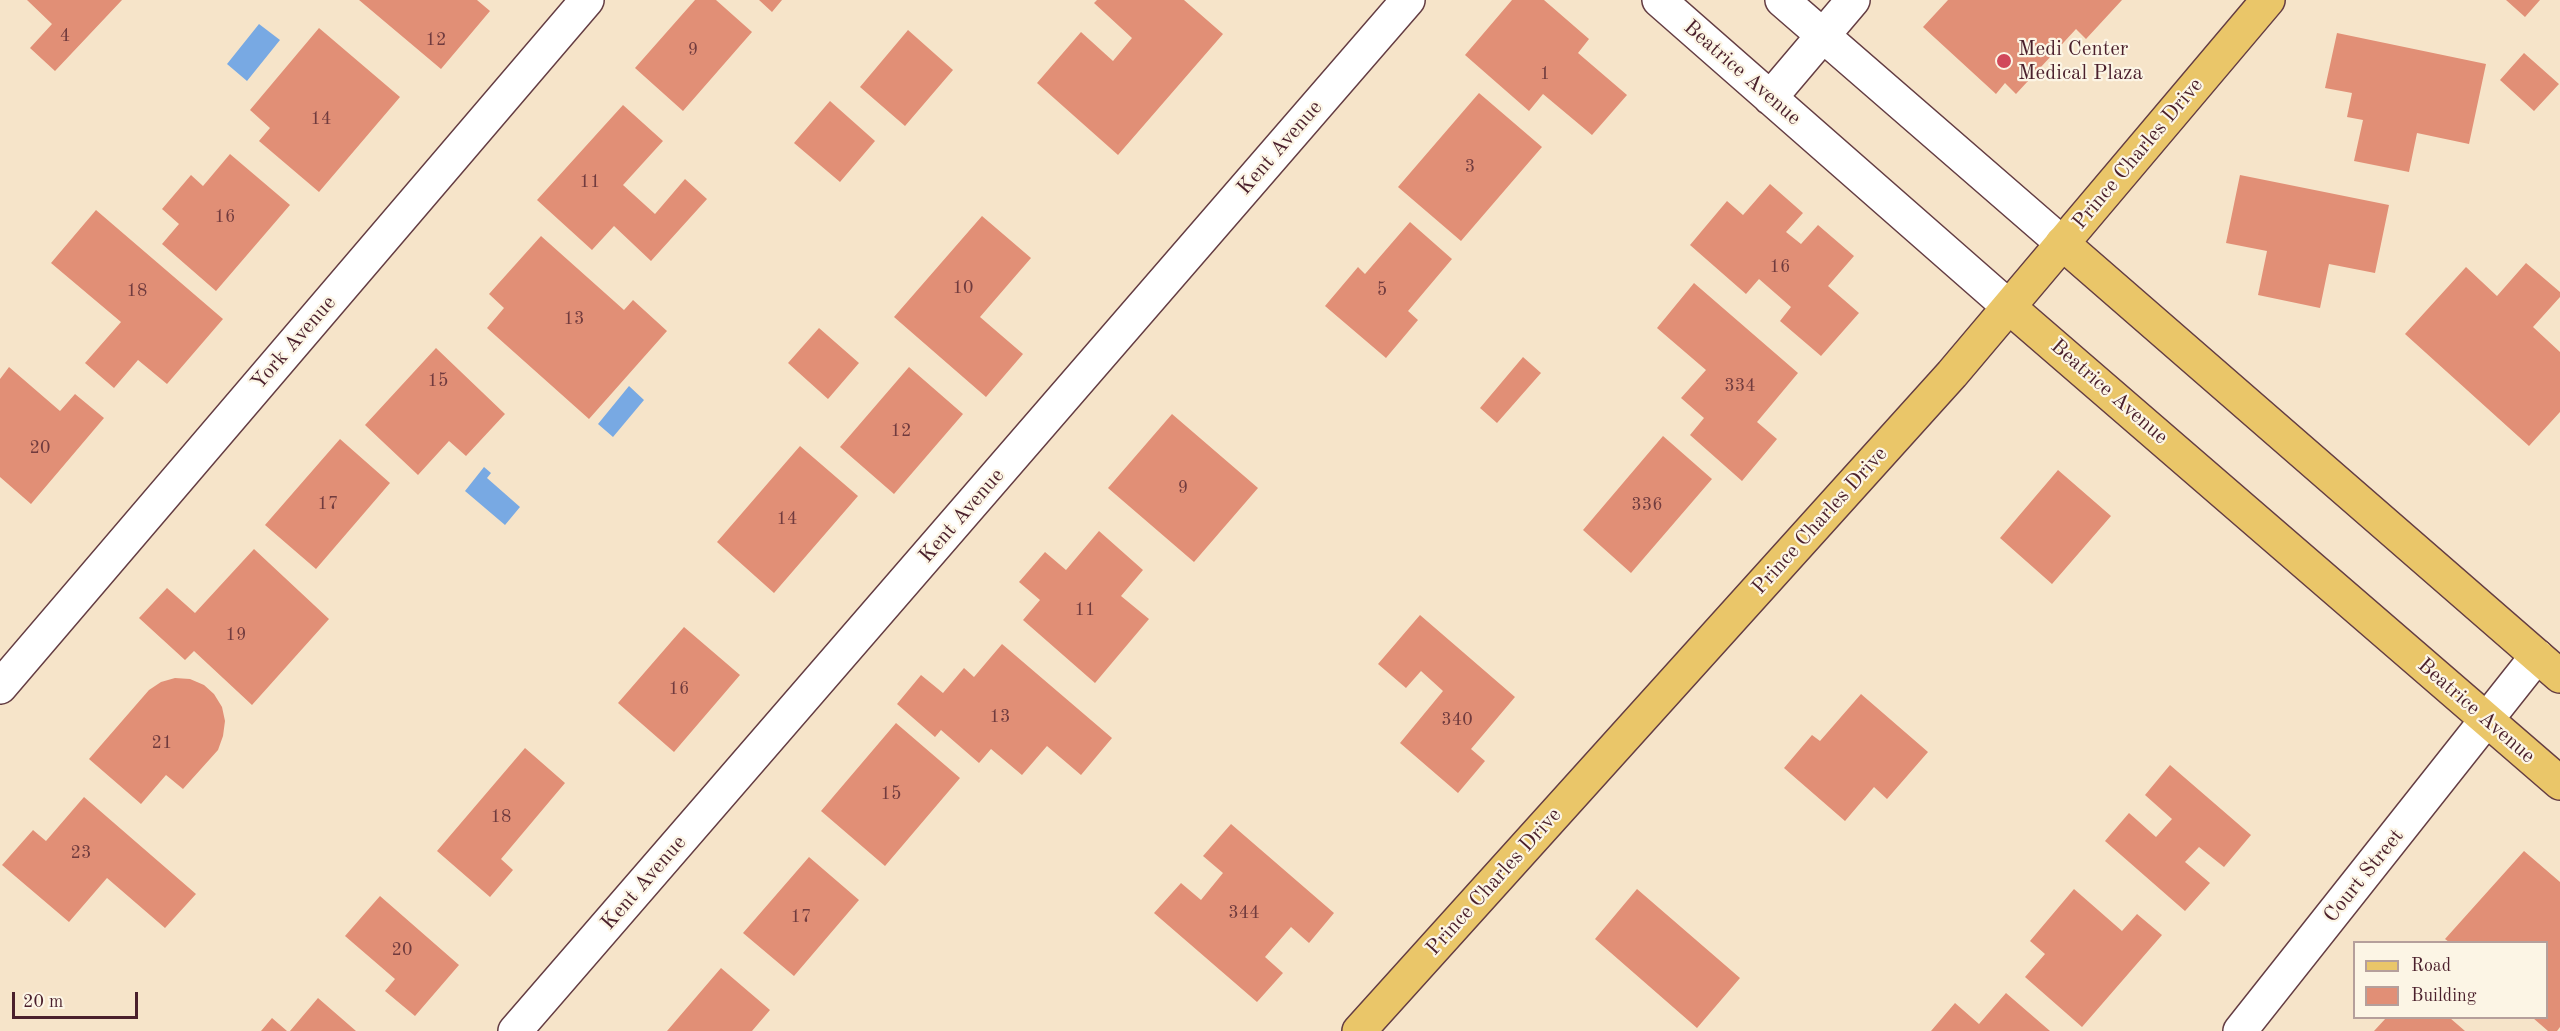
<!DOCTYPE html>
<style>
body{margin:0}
#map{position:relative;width:2560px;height:1031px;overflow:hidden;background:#f6e4c9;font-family:"Old Standard TT",serif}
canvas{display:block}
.legend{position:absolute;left:2353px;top:941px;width:195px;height:78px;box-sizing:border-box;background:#fcf5e5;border:2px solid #b59f9b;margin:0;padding:8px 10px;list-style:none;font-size:18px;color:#4a1f2b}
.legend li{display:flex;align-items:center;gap:12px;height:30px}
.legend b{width:30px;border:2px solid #b59f9b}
.scale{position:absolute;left:12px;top:992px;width:126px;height:27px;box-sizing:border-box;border:3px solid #4a1f2b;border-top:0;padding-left:8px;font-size:18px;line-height:21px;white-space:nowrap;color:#4a1f2b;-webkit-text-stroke:4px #fcf5e5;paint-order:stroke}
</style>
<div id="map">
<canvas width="2560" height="1031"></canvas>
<ul class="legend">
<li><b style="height:8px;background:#eac669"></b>Road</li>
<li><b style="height:16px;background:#e18f76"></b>Building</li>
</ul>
<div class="scale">20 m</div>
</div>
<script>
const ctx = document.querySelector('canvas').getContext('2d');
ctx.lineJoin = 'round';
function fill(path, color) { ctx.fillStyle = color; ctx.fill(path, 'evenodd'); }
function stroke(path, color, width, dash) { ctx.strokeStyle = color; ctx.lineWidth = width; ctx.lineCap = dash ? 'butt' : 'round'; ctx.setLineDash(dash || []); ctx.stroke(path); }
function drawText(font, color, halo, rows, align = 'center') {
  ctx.font = font + ' "Old Standard TT",serif'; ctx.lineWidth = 4.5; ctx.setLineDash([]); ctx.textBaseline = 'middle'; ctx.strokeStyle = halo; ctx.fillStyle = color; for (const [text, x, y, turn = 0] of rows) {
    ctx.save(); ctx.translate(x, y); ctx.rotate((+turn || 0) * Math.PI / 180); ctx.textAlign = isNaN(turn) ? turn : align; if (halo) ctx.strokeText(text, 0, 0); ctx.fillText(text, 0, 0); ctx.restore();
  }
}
fill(new Path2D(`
 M259 24 280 40 247 81 227 64Z
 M629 386 644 400 613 437 598 424Z
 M484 467 491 473 487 478 520 507 505 525 465 491Z`), '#78a9e3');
fill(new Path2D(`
 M27 0H122L55 71 30 48 52 24Z
 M359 0H477L490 11 441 69Z
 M695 0H716L752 32 683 111 635 68Z
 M759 0H782L772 12Z
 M1097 0H1184L1223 34 1118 155 1037 83 1081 32 1113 61 1132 38 1094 3Z
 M1512 0H1544L1589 39 1578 53 1627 95 1592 135 1543 94 1529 111 1465 55Z
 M1948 0H2122L2086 39 2076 29 2016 94 2005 83 1996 94 1923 27Z
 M2506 0H2540L2525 17Z
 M319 28 400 97 319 192 259 141 270 128 250 110Z
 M908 30 953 70 905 126 860 87Z
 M2337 33 2486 64 2469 144 2417 133 2409 172 2354 161 2363 120 2347 117 2352 93 2325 88Z
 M2524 53 2559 84 2534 111 2500 80Z
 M1479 93 1542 147 1461 241 1398 187Z
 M830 101 875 141 840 182 794 143Z
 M623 105 663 141 623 185 655 214 685 179 707 199 651 261 614 226 592 250 537 200Z
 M230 154 290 205 216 291 162 244 179 224 162 209 191 175 203 186Z
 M2240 175 2389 205 2375 273 2329 264 2320 308 2258 295 2267 251 2226 243Z
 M1770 184 1803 213 1786 232 1801 244 1818 225 1854 256 1828 286 1859 313 1821 356 1780 321 1791 307 1759 279 1746 294 1690 245 1727 201 1743 215Z
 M96 210 223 319 167 384 138 360 114 388 85 363 121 322 51 263Z
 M982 216 1031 258 980 317 1023 354 986 397 894 317Z
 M1410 222 1452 259 1408 311 1418 320 1386 358 1325 306 1358 267 1365 274Z
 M541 236 624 310 633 300 667 331 589 419 487 328 504 308 489 294Z
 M2526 263 2560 292V297L2533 327 2560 352V412L2529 446 2405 334 2466 267 2497 296Z
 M1694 283 1798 373 1757 422 1777 439 1742 481 1690 435 1704 418 1681 398 1706 370 1657 328Z
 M819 328 859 363 828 399 788 363Z
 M436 348 505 414 466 456 449 441 418 475 365 425Z
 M1523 357 1541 373 1497 423 1480 408Z
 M9 367 60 411 75 394 104 418 31 504 0 477V379Z
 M909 367 963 414 894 494 840 447Z
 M1172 414 1258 488 1194 562 1108 488Z
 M1663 436 1712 479 1631 573 1583 530Z
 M340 439 390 483 316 569 265 525Z
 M800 446 858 496 774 593 717 542Z
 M2058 470 2111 516 2052 584 2000 538Z
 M1099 531 1143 570 1121 596 1149 619 1095 683 1023 620 1040 600 1019 582 1045 552 1066 570Z
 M254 549 329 619 252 705 194 651 185 660 139 618 167 588 195 613Z
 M1420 615 1515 697 1471 749 1485 761 1458 793 1400 743 1443 691 1421 671 1406 688 1378 664Z
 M684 627 740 675 674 752 618 703Z
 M1002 644 1112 738 1081 775 1047 746 1022 775 991 749 979 763 941 730 935 737 897 704 921 675 943 693 964 668 974 677Z
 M175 678 190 679 204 685 214 694 222 707 225 721 223 736 218 750 183 789 166 775 141 804 89 759 149 690 161 682Z
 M1861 694 1928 752 1887 799 1874 787 1845 821 1784 768 1812 735 1820 741Z
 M896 723 960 778 885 866 821 811Z
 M525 748 565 783 501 859 513 870 490 897 437 851Z
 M2170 765 2251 835 2224 867 2199 847 2185 862 2210 883 2185 911 2105 841 2129 813 2156 837 2172 819 2145 795Z
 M84 797 196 894 165 928 107 878 69 922 2 865 33 830 46 841Z
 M1231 824 1334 913 1309 943 1291 927 1265 957 1283 973 1257 1002 1154 913 1181 883 1201 900 1223 873 1203 856Z
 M2524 851 2560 882V1027L2557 1031H2548L2533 1018H2546V942H2449L2445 939Z
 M809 857 859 900 794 976 743 933Z
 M1637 889 1740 978 1697 1028 1595 939Z
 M2074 889 2122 931 2137 914 2162 935 2082 1027 2025 977 2045 954 2030 941Z
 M380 896 459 965 415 1016 385 991 395 979 345 936Z
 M721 968 770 1010 752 1031H667Z
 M2006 993 2050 1031H1931L1955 1003 1979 1024Z
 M318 998 356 1031H290Z
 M272 1018 287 1031H261Z
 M2386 1018H2450L2465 1031H2374Z`), '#e18f76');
const minor = new Path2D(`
 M1659 0 2009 307
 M1782 0 2062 243
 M1770 98 1853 0
 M0 687 587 0
 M515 1031 1408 0
 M2240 1031 2537 656`);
const major = new Path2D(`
 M2062 243 2560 676
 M2009 307 2560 783`);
const highway = new Path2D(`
 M1359 1031 1952 374 2268 0`);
stroke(minor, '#643d43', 36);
stroke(major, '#643d43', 36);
stroke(highway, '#643d43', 36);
stroke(minor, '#fff', 33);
stroke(major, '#eac669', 33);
stroke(highway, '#eac669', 33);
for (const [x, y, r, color] of [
 [2004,61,8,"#d1495b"]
]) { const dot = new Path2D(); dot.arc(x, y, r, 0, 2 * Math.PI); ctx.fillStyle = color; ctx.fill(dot); stroke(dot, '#fcf5e5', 2); }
drawText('18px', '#703b3e', null, [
 ["4",65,36],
 ["12",436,40],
 ["9",693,50],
 ["1",1545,74],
 ["14",321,119],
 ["3",1470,167],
 ["11",590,182],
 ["16",225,217],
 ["16",1780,267],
 ["10",963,288],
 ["5",1382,290],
 ["18",137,291],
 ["13",574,319],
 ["15",438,381],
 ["334",1740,386],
 ["12",901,431],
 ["20",40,448],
 ["9",1183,488],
 ["17",328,504],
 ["336",1647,505],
 ["14",787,519],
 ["11",1085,610],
 ["19",236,635],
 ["16",679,689],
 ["13",1000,717],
 ["340",1457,720],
 ["21",162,743],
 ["15",891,794],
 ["18",501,817],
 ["23",81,853],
 ["344",1244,913],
 ["17",801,917],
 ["20",402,950]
]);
drawText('21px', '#4a1f2b', '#fcf5e5', [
 ["Medi Center",2018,49],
 ["Medical Plaza",2018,73]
], 'left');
drawText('21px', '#4a1f2b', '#fcf5e5', [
 ["Beatrice Avenue",1742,73,41],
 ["Kent Avenue",1280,148,-49],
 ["Prince Charles Drive",2138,154,-50],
 ["York Avenue",294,343,-49],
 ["Beatrice Avenue",2109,392,41],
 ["Kent Avenue",962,516,-49],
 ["Prince Charles Drive",1820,521,-48],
 ["Beatrice Avenue",2476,711,41],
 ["Court Street",2364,876,-51],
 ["Prince Charles Drive",1494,882,-48],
 ["Kent Avenue",644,883,-49]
]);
</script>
